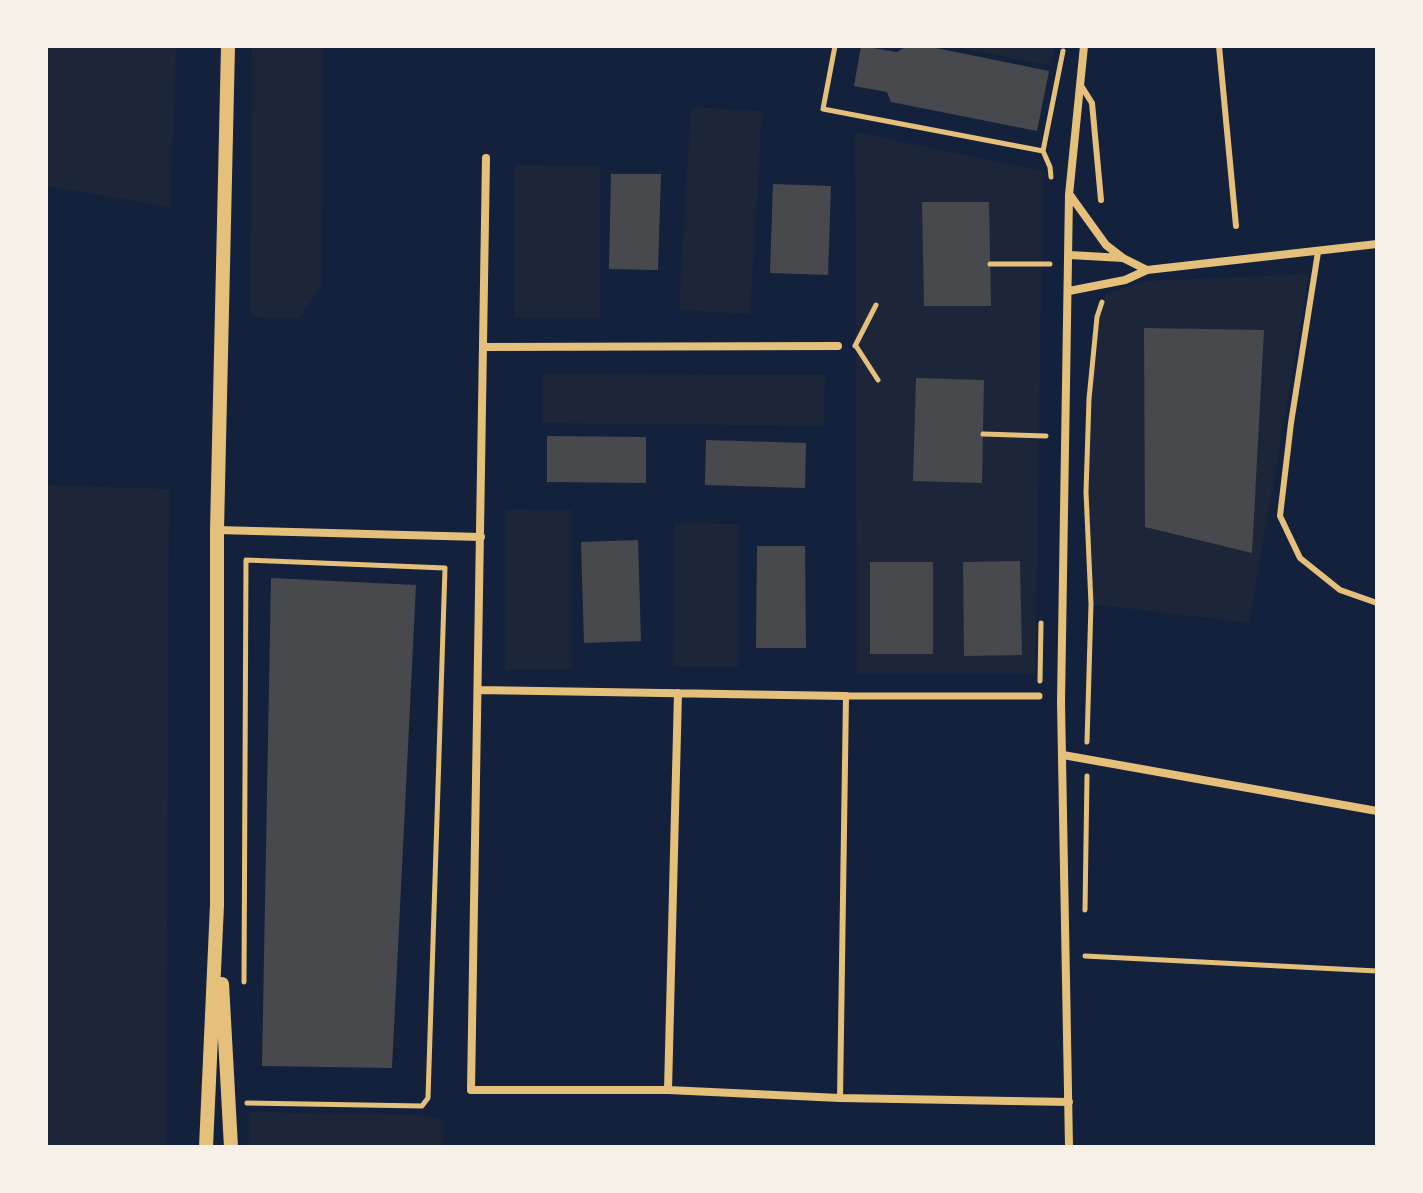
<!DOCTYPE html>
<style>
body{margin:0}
#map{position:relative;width:1423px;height:1193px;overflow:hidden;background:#14213d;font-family:Arial,sans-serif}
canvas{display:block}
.frame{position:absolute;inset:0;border:48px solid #f6f1e7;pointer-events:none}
</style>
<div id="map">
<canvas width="1423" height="1193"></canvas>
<div class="frame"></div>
</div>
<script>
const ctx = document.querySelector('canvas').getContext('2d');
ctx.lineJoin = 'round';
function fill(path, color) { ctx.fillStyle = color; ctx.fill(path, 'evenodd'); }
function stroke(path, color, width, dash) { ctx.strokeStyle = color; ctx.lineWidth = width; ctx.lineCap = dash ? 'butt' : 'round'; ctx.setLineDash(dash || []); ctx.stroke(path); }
fill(new Path2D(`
 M46 46H176L170 207 46 186Z
 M252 46H323L321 286 299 319 251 317Z
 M950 46H1055L1051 66Z
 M691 107 762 111 750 314 679 310Z
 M855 132 1043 171 1035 674H857Z
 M515 165 600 166V318H515Z
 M1309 274 1249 623 1091 604C1088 527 1084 451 1091 374 1094 346 1095 321 1105 294L1147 281Z
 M543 374 825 375 824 426 543 423Z
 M46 485 169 489 166 1147H46Z
 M505 509 572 510V669H505Z
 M674 523 739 524 738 667H673Z
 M249 1112 420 1115 444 1119 443 1147H249Z`), '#1d2539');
fill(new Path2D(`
 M861 46 897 52 907 46H926L1049 71 1037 131 891 102 887 92 854 86Z
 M611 174H661L658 270 609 269Z
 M773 184 831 186 828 275 770 273Z
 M922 202H989L991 306H924Z
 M1144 328 1264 330 1252 553 1145 527Z
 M916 378 984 380 982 483 913 481Z
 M547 436 646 437V483L547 482Z
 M706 440 806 443 805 488 705 485Z
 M638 540 641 641 584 643 581 542Z
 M757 546H805L806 648H756Z
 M1020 561 1022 655 964 656 963 562Z
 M870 562H933V654H870Z
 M271 578 416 585 392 1068 262 1066Z`), '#48494c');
stroke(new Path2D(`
 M835 46 823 109 1043 151 1063 51
 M1043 151 1050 167 1051 177
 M990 264H1050
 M855 346 876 305
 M856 346 878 380
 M983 434 1046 436
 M1040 681 1041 623
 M1087 742 1091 604 1086 492 1089 399 1097 317 1102 302
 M1085 910 1087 776
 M1085 956 1377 971
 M244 982 246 560 445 568 428 1098 422 1106 247 1103`), '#e5c07b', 5);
stroke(new Path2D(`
 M1219 46 1236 226
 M1080 84 1092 103 1101 200
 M1318 252 1291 423 1280 516 1300 558 1340 590 1377 603
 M840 1098 846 696`), '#e5c07b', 6);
stroke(new Path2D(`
 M846 696H1039`), '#e5c07b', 7);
stroke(new Path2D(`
 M486 158 471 1090H668L840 1098 1069 1102
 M1070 195 1106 245 1123 258
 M1070 255 1123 258 1147 270
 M1069 291 1125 280 1147 270 1377 244
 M483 347 838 346
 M217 530 481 537
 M478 690 846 696
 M1063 755 1377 811
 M668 1090 678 693
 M1069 1147 1061 702 1069 195 1084 46`), '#e5c07b', 8);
stroke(new Path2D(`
 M222 984 231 1147
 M206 1147 217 905V530L228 46`), '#e5c07b', 14);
</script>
